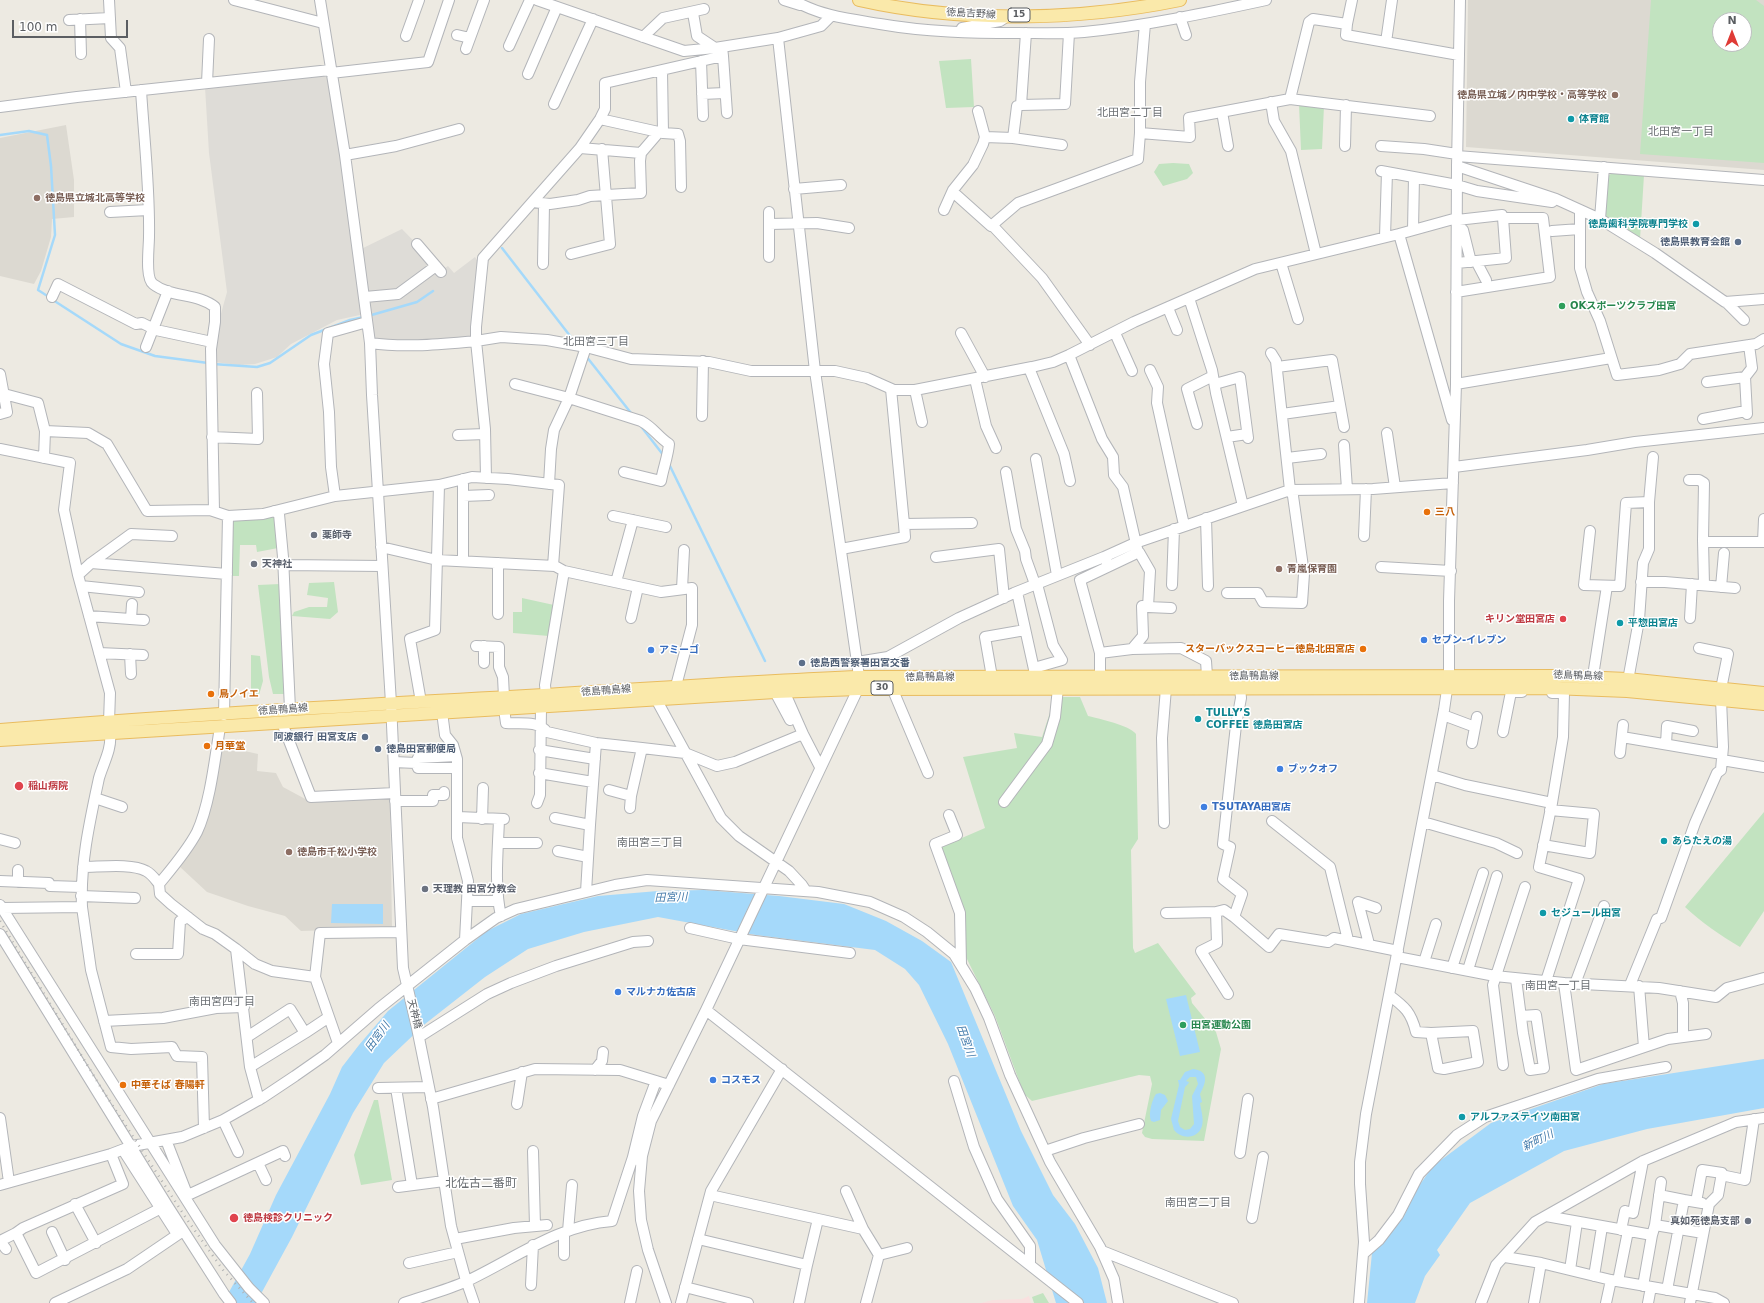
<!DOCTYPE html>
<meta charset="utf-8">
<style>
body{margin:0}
#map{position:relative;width:1764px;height:1303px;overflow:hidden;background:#edeae2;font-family:"DejaVu Sans",sans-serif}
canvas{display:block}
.north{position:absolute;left:1712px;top:12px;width:40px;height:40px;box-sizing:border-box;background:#fff;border:1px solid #bdbfc0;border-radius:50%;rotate:0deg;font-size:11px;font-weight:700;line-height:16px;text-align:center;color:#5b5e62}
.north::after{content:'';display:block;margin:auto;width:14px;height:18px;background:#df3b36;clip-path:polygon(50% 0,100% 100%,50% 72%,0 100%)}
.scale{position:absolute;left:12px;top:20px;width:116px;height:18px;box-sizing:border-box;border:2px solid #5b5e62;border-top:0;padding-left:5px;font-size:12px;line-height:14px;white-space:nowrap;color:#5b5e62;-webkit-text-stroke:3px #fff;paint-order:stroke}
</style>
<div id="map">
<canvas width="1764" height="1303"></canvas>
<div class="north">N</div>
<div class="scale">100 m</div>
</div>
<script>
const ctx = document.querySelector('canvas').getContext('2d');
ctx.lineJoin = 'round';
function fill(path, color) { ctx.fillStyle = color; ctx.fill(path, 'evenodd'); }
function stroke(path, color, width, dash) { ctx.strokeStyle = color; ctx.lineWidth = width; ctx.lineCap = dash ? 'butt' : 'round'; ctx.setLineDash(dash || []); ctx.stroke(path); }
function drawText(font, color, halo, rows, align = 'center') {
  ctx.font = font + ' "DejaVu Sans","Noto Sans JP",sans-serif'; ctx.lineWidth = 3; ctx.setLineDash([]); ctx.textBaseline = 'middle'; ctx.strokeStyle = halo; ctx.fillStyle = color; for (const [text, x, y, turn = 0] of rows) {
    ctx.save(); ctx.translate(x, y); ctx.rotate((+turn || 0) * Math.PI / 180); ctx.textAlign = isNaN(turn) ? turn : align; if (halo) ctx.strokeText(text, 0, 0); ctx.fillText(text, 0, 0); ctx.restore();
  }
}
fill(new Path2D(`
 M328 76 355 252 402 229 442 270 448 266 454 273 475 257 480 265 473 341 373 343 369 313 337 320 291 344 277 357 255 364 239 365 214 362 219 321 227 292 209 153 205 87Z`), '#dedcd7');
fill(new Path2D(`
 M1468 0H1764V170L1466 147ZM1720 20H1744V44H1720Z
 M66 125 74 180V217L52 219 51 237 41 271 34 284 0 276V138Z
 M222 746 258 754 257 771 276 773 283 787 309 801 390 797 392 928 301 931 285 916 248 906 207 892 179 866 197 838Z`), '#dcd9d1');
fill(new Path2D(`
 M1029 1296 1031 1303H981L993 1300 1022 1299Z`), '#f9e0df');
fill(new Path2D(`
 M1651 0H1756L1764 6V163L1640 154ZM1720 20H1744V44H1720Z
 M971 59 974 107 946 108 939 61Z
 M1299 104 1324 106 1322 149 1301 150Z
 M1173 163 1189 164 1193 173 1187 179 1163 186 1154 172 1159 164Z
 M1612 173 1644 175 1640 239 1608 220 1604 213 1608 176Z
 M275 516 278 548 257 552 256 545H240L239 576H229L231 518Z
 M334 582 338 612 330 619 292 616 294 612 309 607H327L328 598 307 595 309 583Z
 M280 584 285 694H273L269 677 258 585Z
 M522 598 554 605 549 636 513 633V612H522Z
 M251 655 260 656 263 681 259 695H251Z
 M1055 697H1080L1088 716C1100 719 1129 725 1136 734L1138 839 1131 850 1133 948 1135 953 1158 943 1196 994 1191 998 1192 1003 1216 1032 1221 1049 1204 1141 1152 1139 1145 1137 1142 1133 1152 1084 1150 1076 1139 1075 1032 1101 1024 1094 995 1016 966 957 941 847 985 828 963 757 1017 748 1014 733 1042 737Z
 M1764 812V911L1740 947C1720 935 1702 923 1685 907Z
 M374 1100H378L392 1180 361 1185 354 1155Z
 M1043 1293 1049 1303H1034L1032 1297Z`), '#c2e3c0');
fill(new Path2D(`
 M704 890 779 896 844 904 886 921 922 941 951 962 1021 1131 1053 1195 1075 1224 1098 1268 1107 1303H1056L1037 1240 1013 1206 948 1044 919 985 905 969 875 950 756 935 658 917 584 932 528 949 485 977 425 1024 384 1063 353 1113 292 1237 256 1303H223L250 1254 276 1195 330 1094 342 1067 359 1045 388 1011 487 931 521 914 598 896 658 891Z
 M332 904H383V924L331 923Z
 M1186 995 1200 1052 1180 1056 1166 999Z
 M1764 1059V1108L1647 1129 1564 1151 1470 1203 1437 1250 1440 1255 1425 1276 1415 1303H1367L1372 1253 1405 1214 1416 1190 1433 1166 1491 1123 1603 1084Z
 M1193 1069C1210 1071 1206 1083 1200 1094L1202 1102 1200 1103C1201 1110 1204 1119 1202 1126 1198 1139 1182 1140 1174 1130L1171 1119 1179 1085 1178 1080H1180L1185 1072ZM1190 1077H1196L1198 1084 1192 1096 1194 1124 1190 1129 1185 1130 1180 1127 1178 1121 1185 1087 1188 1084 1189 1082 1186 1081Z
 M1160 1093 1165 1095 1168 1101 1161 1110 1160 1120 1154 1122 1151 1121C1148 1114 1152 1100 1156 1094Z`), '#a5d9fa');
stroke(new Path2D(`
 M0 135 29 131 47 135 51 166 55 235 38 290 49 297
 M502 248 574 341
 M53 300 121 344 155 356 208 363
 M368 316 417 302 433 291
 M586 356 631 413
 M213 364 257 367 270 363 311 335 350 320 364 317
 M640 425 664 456
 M669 464 765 661`), '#a5d9fa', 2.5);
const minor = new Path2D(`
 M109 0 111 38 120 48 126 92
 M234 0 323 23
 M320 0 345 155 370 343 372 395 391 703 403 968 417 1028 433 1107 451 1226 465 1277 474 1303
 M537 0 684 51 715 48 778 38
 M784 0 800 5
 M793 0C820 16 849 19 880 24 926 32 971 33 1018 33 1040 33 1062 34 1084 32 1145 26 1206 13 1266 0
 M693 13 697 36 715 48
 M1180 17 1186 35
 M80 19 81 54
 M69 20 110 18
 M1347 24 1352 0
 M962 28 1000 21 1006 17
 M1026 33 1021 105 1065 104 1069 33
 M457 35 470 38
 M406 36 419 0
 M643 37 663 18 704 9
 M1386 42 1392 0
 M509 46 530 0
 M466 49 484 0
 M723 56 727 113
 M701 61 703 116
 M662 70 663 133
 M331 73 428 62 449 0
 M528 74 557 7
 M207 83 209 39
 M141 90C144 139 150 188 149 237 149 247 145 278 153 284 171 298 198 293 215 307V322L211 349 214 511
 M702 94 725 93
 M1290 99 1309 22 1313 19 1347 24 1346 35 1459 55
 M1271 102 1274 121 1291 151 1316 254
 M554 104 593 19
 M0 107 77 97 330 70
 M1222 112 1228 146
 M600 119 663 133 678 134 680 141 681 187
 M1140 133 1190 137 1189 118 1290 99 1430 116
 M985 137 1013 138 1062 145
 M1013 138 1017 106 1021 105
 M1345 146 1346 105
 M1381 146 1424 149 1457 154
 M641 153 659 132
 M345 155 396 146 459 129
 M1457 156 1764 180
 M1457 166 1556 199 1600 219
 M1604 167 1600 219 1655 253 1725 302 1764 299
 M1381 171 1457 185 1477 191 1552 202 1556 199
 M794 189 841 185
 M953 192 991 226 1018 203 1138 159 1140 133V82L1145 24
 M533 202 550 204 578 200 590 196 641 193 640 161 641 153 580 148
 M944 210 953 190 973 165 983 144 985 137 978 111
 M1580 210V268L1587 292 1600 321 1617 375 1659 370 1680 364 1690 354 1756 344 1764 339
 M110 212 148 210
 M769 212V257
 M1457 220 1502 215 1503 218
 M769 224 817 223 849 228
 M1457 224 1463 230 1471 262
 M992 225 1042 278 1090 345
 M1413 230 1414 177
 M1552 231 1580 229
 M1399 234 1452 420
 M1385 237 1387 172
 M417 244 441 272
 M571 254 610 244 602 149
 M1476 261 1486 280
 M1281 263 1298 319
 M543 264 544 204
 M1456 292 1550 277 1543 218H1503L1506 258 1457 263
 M52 297 58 284 136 324 142 323 156 330 212 342
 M365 297 398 294 436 266
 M1189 298 1212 370 1216 393 1243 506
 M1726 302 1744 320
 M1168 308 1177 330
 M961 333 985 377
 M1115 333 1132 371
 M370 343C406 348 441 344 476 341V327L483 258 580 148 600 119 605 109V83L723 56 722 47
 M146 347 168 291
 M1069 355 1102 439 1113 457 1114 475 1123 487 1137 548
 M1277 367 1332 360 1344 427
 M1029 368 1064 454 1070 481
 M1150 370 1158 387 1157 403 1184 525
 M0 374 7 412 0 414
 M975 379 986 426 996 448
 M1707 382 1745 377
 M515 384 569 398 641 421C654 428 657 436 669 444 668 456 663 469 661 481L624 472
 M1215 384 1240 377 1248 438
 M1456 384 1611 358
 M891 389 904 524 972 523
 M915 390 922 422
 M4 394 38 403 45 431
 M1282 414 1340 406
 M1747 414 1745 377 1752 368 1749 345
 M702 416 703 361
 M1703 419 1746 411
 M1197 424 1187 389 1213 376
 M1387 433 1395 487
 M458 435 485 434
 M212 437 258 439 257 393
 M1227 437 1247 434
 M1344 445 1347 489
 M0 449 70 463 64 510 78 575 110 693 109 722
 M44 458 45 431 88 433 107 444 147 511 210 510 228 516 263 514 335 496 439 485 472 477 508 479 559 485 553 566
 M1287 458 1321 454
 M1036 459 1057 575
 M1454 467 1587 450 1635 442 1764 428
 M1006 472 1016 529 1025 551 1026 559 1035 584
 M486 478 485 429 476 341 501 337 547 340 586 347 631 359 709 362 751 371H815L778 38 821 26 831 16
 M1689 480H1699L1704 483 1703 540 1704 585
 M549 484 551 449 554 430 569 398 586 347
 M335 496 331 467 329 412 324 364 328 333 367 322
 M463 496 489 495
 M274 511 279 514 283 557 290 709
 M613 516 666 527
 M1206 518 1208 586
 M1590 531 1584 585 1620 586 1626 503 1649 502 1653 457
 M1364 536 1366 489
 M1703 542H1763L1764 519
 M381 547 437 560 555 566 564 571 661 592 692 588V625L676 686V694
 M841 549 905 537 904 524
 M936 557 999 549 1004 598
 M463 561V479
 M91 563 131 534 172 536
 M498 563V614
 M283 565 382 566
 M1109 566 1104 557 1135 543 1290 490 1276 361 1271 353
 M1381 567 1451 571
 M78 575 91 563 227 574
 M616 582 633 520
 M1641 582H1665L1735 588
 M1172 585 1174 529
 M81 586 139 592
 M1721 587 1724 553
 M682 589 684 550
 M1017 592 1035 674
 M1227 593H1258L1263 602 1302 603 1304 574 1293 496 1290 490 1373 489 1453 483
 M1148 607 1171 608
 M89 616 144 620
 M631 618 638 587
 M1690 618 1692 584
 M131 619 132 604
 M476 646 499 647V667L503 677 504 697
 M484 646V663
 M1699 648 1728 654 1721 689
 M99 653 143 655
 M1100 653 1080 580 1139 552 1150 571 1148 607 1142 606 1143 636 1132 649
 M130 654 131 674
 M857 662 815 371H835L867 378 894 390H915L1032 367 1053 362 1069 355 1134 322 1255 269 1399 234 1457 218
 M1034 668 1062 660 1053 645 1037 584
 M1593 676 1607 586
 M992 677 985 637 1025 630
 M1100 684V653L1132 649 1181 648 1206 661 1207 676
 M1627 686 1639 620 1643 563 1649 549V502
 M892 688 928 773
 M1240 688 1241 698 1236 725 1223 844 1230 847 1223 879 1242 894 1234 917 1269 947 1279 934 1328 942 1334 938 1398 951
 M784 691 803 734 820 767
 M775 692 790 720
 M546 695 545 685 564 571
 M656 699 721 818 739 836 789 871 802 885 806 891
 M421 702 410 639 435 630 439 485
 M504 709 506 723C519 724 538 720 547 732L596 743 642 748 631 796 609 790
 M442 712 445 735 453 745 457 759V838L468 881 465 940
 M224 715 228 516
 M1443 715 1475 727
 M284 723V728L311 797 395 793
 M220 727C215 758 210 804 197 832 187 851 173 867 159 884L160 894 171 904 203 929 215 934 236 949
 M1503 732 1511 692H1522
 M1622 737 1722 754
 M1472 743 1477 717
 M1666 744 1667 726 1693 731
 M642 748 685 753 717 766 735 762 803 734
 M539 750 595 759
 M1620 753 1623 725
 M1722 760 1764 767
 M394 762 416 763 418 768H457
 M416 763 418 758 456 756
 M539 773 593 782
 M1432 775 1465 785 1552 803
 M95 798 122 807
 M395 801H433V795H444V792
 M1004 802 1047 744 1055 717 1058 688
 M537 803 540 795 541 707
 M630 808 631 796
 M949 815 957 835 935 844 960 913 961 964
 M458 817 504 819
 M555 818 590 825 596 743
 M482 819 483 788
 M499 819C498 851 494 885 501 916
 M1272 821 1330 867 1348 940
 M1423 822 1496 843 1517 853
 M1164 823 1162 738 1166 688
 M0 839 15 843
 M498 843H537
 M1543 845 1590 853 1594 814 1550 810
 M558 851 588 857
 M83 867C100 867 132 863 146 871 152 874 155 879 159 884
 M0 881 49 883 50 886 81 887
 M18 882V870
 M586 892 590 825
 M81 896 135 898
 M467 901H498
 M0 905 215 1245 249 1288 264 1303
 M82 907 91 970 111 1047 131 1049 172 1047 177 1056 202 1057 204 1128
 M2 908 82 907C80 864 90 820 99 778 103 764 112 749 110 734
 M1166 913 1216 912
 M690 928 739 939 850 953
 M0 934 167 1205 224 1294 231 1303
 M1369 944 1358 902 1376 908
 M136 954H178L180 921 188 917
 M1397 957 1495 976 1564 983 1576 1070 1668 1039 1706 1034
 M1424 962 1436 924
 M1452 968 1483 873
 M1468 970 1497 876
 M1516 979 1523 1033 1530 1070 1544 1068 1536 1015 1521 1016
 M1546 981 1579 879 1539 867 1552 803 1563 737 1564 693H1552
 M1564 983 1659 988 1716 997 1727 988 1764 978
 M1575 984 1604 906
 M1630 985 1657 919 1661 918 1695 823 1717 773 1721 770 1723 747 1721 699
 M1639 986 1644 1047
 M1680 991 1683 1003V1037
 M1228 994 1201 951 1217 943 1216 912 1224 910 1234 917
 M1389 995C1405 1007 1411 1012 1416 1032L1431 1033 1438 1068 1444 1069 1478 1062 1473 1031 1431 1033
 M706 1010 1078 1303
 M104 1021 163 1018 216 1008 244 1007
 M247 1037 290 1009 305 1033 329 1017
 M419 1037 487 994 511 983 556 966 633 942 648 941
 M338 1043 315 977 320 933 401 932
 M1503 1065 1493 985 1525 887
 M250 1067 305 1033
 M595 1070 602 1061 603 1052
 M954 1081 974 1147 997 1199 1030 1246V1265
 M378 1088 429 1087
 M396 1088 412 1185
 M431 1099 535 1069 620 1070 669 1085
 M259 1100 250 1067 236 949 255 964 272 971 315 977
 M517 1104 522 1072
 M0 1118 9 1182
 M223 1120 238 1152
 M166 1140 187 1194
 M123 1150 175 1231
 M533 1151 535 1226
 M1045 1151 1084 1138 1139 1124
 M1240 1153 1248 1099
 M111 1154 123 1184 23 1228 16 1233 36 1273 167 1205
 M633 1157 643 1116 656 1081
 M258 1163 266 1180
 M1721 1175 1745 1180 1754 1119
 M0 1185 111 1154 132 1146 182 1137 223 1120 262 1098 295 1076 325 1055 378 1009 465 940 496 918 516 909 615 885 647 880 818 892 870 902 904 917 927 932 954 954 975 988 989 1018 1010 1075 1050 1162 1100 1247 1114 1279 1118 1303
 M398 1187 444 1181
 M846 1191 863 1229
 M188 1195 283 1151 285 1156
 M710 1195 863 1229 879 1255 866 1303
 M1659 1195 1684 1200
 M75 1204 96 1243
 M1546 1216 1652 1235 1655 1225 1703 1233
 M1252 1218 1263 1157
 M1655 1225 1661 1182
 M1621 1230 1625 1211 1633 1213 1643 1161
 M568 1231 572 1185
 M52 1232 65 1260
 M564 1233V1255
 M455 1239 514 1228 547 1225
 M698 1239 807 1265 799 1303
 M6 1249 0 1241 16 1233
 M1102 1251 1233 1303
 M1363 1254 1379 1240 1398 1215 1419 1174 1457 1135 1485 1117 1598 1079 1666 1067
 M879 1255 907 1248
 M1505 1257 1541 1263 1611 1280 1715 1298 1724 1303
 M409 1263 458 1252
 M807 1265 818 1219
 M1570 1270 1577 1222
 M1594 1276 1602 1227
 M1618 1281 1628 1231
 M531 1285 533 1245
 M1643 1286 1652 1235
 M685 1287 748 1303
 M1667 1290 1684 1200 1702 1203
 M55 1303 127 1269 183 1231
 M404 1303C424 1296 447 1290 467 1281 514 1259 558 1225 612 1221L633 1157 641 1162
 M630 1303 637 1271
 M666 1303 648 1250 641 1220 639 1191 642 1156 651 1121 706 1010 858 689 859 677 857 662 888 657 959 618 1014 593 1104 557
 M681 1303 711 1191 782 1069
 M1359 1303 1364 1242 1360 1184V1162L1366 1114 1444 710 1449 676V601L1456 384 1457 166 1460 0
 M1481 1303 1496 1265 1535 1222 1643 1161 1736 1122 1764 1118
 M1534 1303 1541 1263
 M1606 1303 1611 1280
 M1648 1303 1651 1287
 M1690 1303 1709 1204 1718 1195 1722 1173 1702 1170 1696 1202`);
const major = new Path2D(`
 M859 0C961 23 1077 21 1180 0
 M0 730C181 715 362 705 544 695 649 689 754 681 859 677L1557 676 1627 679 1764 693
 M0 740 775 692 858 689 1552 688 1627 691 1764 704`);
stroke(minor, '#b3b5b9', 12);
stroke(major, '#e9bc5f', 14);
stroke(minor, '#fff', 10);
stroke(major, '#fae9aa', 12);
stroke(new Path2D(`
 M0 921 100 1086 186 1218 223 1270 253 1303`), '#b1b2b2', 2.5, [1, 5]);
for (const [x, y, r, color] of [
 [1615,95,4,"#8d6e63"],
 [1571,119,4,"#0f9aa8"],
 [37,198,4,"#8d6e63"],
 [1696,224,4,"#0f9aa8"],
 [1738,242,4,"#5c6f8a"],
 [1562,306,4,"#2e9e5b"],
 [1427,512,4,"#e8710a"],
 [314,535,4,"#6b7280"],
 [254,564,4,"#6b7280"],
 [1279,569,4,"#8d6e63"],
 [1563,619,4,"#e0444e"],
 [1620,623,4,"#0f9aa8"],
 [1424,640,4,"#3f7fe0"],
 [1363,649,4,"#e8710a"],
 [651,650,4,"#3f7fe0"],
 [802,663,4,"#5c6f8a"],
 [211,694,4,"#e8710a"],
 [1198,719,4,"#0f9aa8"],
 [365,737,4,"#5c6f8a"],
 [207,746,4,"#e8710a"],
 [378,749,4,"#5c6f8a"],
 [1280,769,4,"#3f7fe0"],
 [19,786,5,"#e0444e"],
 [1204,807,4,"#3f7fe0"],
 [1664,841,4,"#0f9aa8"],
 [289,852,4,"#8d6e63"],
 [425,889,4,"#6b7280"],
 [1543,913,4,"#0f9aa8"],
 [618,992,4,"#3f7fe0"],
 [1183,1025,4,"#2e9e5b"],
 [713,1080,4,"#3f7fe0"],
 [123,1085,4,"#e8710a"],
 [1462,1117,4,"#0f9aa8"],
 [234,1218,5,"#e0444e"],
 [1748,1221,4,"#6b7280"]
]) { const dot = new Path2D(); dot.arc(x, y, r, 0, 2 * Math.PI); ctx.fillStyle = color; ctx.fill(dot); stroke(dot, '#fff', 1.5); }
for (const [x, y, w] of [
 [1019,15,22],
 [882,688,22]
]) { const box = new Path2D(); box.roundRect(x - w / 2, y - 7, w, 14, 3); ctx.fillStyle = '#fff'; ctx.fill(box); stroke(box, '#5b5e62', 1); }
drawText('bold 9px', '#5b5e62', null, [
 ["15",1019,15],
 ["30",882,688]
]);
drawText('10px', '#5b5e62', '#fff', [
 ["徳島吉野線",971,14,3],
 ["徳島鴨島線",1254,676],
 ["徳島鴨島線",1578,676,2],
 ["徳島鴨島線",930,677],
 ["徳島鴨島線",606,691,-4],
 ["徳島鴨島線",283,710,-4],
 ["天神橋",414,1014,76]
]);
drawText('bold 10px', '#785e54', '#fff', [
 ["徳島県立城ノ内中学校・高等学校",1607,95,"right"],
 ["徳島県立城北高等学校",45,198],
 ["青嵐保育園",1287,569],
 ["徳島市千松小学校",297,852]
], 'left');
drawText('bold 10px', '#0d838f', '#fff', [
 ["体育館",1579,119],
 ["徳島歯科学院専門学校",1688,224,"right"],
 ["平惣田宮店",1628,623],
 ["TULLY’S",1206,713],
 ["COFFEE 徳島田宮店",1206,725],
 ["あらたえの湯",1672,841],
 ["セジュール田宮",1551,913],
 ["アルファステイツ南田宮",1470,1117]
], 'left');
drawText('bold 10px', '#4e5e75', '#fff', [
 ["徳島県教育会館",1730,242],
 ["徳島西警察署田宮交番",810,663,"left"],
 ["阿波銀行 田宮支店",357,737],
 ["徳島田宮郵便局",386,749,"left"]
], 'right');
drawText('bold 10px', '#27864d', '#fff', [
 ["OKスポーツクラブ田宮",1570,306],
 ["田宮運動公園",1191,1025]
], 'left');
drawText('bold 10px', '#c56008', '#fff', [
 ["三八",1435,512],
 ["スターバックスコーヒー徳島北田宮店",1355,649,"right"],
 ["鳥ノイエ",219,694],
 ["月華堂",215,746],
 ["中華そば 春陽軒",131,1085]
], 'left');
drawText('bold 10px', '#5b616d', '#fff', [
 ["薬師寺",322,535],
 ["天神社",262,564],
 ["天理教 田宮分教会",433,889],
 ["真如苑徳島支部",1740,1221,"right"]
], 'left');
drawText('bold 10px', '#be3a42', '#fff', [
 ["キリン堂田宮店",1555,619,"right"],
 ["稲山病院",28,786],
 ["徳島検診クリニック",243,1218]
], 'left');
drawText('bold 10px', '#366cbe', '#fff', [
 ["セブン-イレブン",1432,640],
 ["アミーゴ",659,650],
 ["ブックオフ",1288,769],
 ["TSUTAYA田宮店",1212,807],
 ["マルナカ佐古店",626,992],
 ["コスモス",721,1080]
], 'left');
drawText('11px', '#6c7074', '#fff', [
 ["北田宮二丁目",1130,113],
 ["北田宮一丁目",1681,132],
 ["北田宮三丁目",596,342],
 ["南田宮三丁目",650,843],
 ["南田宮一丁目",1558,986],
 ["南田宮四丁目",222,1002],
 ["南田宮二丁目",1198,1203]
]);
drawText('italic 11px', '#437bab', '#fff', [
 ["田宮川",671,898,-2],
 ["田宮川",378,1037,-54],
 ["田宮川",965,1041,70],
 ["新町川",1538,1141,-26]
]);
drawText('12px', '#6c7074', '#fff', [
 ["北佐古二番町",481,1184]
]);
</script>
